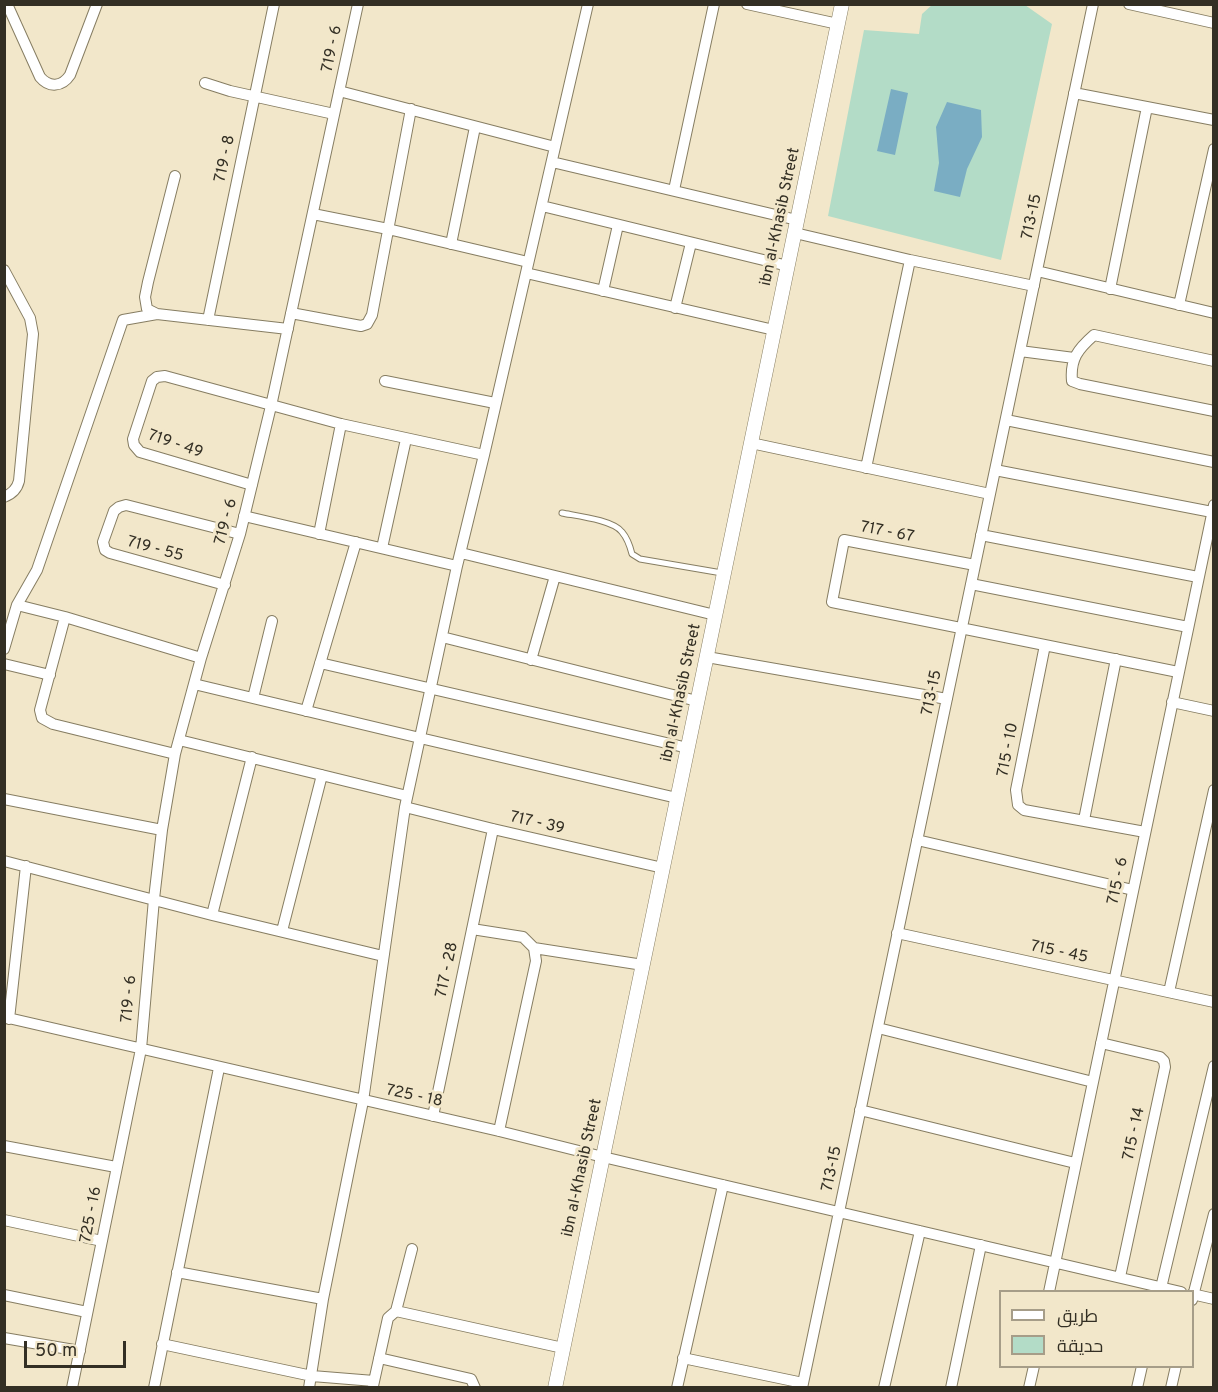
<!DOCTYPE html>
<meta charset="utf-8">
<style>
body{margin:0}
#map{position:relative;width:1218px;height:1392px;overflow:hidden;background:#f2e7ca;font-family:Overpass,Cairo,sans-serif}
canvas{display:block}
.frame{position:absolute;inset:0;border:6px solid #332f24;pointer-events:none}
.legend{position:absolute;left:999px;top:1290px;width:195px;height:78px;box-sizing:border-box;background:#f2e7ca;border:2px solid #a69d88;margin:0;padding:8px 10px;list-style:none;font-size:18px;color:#332f24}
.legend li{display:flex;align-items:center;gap:12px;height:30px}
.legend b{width:30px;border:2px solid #a69d88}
.scale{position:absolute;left:24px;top:1341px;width:102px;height:27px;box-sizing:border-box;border:3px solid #332f24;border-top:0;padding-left:8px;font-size:18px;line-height:21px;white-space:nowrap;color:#332f24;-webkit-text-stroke:4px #f2e7ca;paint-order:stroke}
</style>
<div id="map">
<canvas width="1218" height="1392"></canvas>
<div class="frame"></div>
<ul class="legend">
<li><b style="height:8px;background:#fff"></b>طريق</li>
<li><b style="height:16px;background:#b3dcc7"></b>حديقة</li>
</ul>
<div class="scale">50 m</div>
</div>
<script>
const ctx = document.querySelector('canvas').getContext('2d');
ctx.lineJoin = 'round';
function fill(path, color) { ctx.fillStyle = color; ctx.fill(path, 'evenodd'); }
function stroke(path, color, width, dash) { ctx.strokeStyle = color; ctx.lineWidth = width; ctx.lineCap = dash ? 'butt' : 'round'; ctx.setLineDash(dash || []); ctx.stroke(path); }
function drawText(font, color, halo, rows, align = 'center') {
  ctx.font = font + ' Overpass,sans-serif'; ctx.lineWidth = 6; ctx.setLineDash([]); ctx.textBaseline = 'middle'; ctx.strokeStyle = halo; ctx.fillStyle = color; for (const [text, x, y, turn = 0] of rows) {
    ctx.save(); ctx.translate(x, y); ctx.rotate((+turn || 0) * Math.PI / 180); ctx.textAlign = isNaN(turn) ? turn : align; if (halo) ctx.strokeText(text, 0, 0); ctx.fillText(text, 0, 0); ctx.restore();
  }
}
fill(new Path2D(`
 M933 4 1025 5 1052 24 1001 260 828 216 864 30 919 34 922 14Z`), '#b3dcc7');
fill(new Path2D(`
 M891 89 908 93 895 155 877 151Z
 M947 102 981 110 982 137 967 169 960 197 934 191 939 163 936 127Z`), '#7aadc3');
const service = new Path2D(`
 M562 513C577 516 613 520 622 532 628 539 630 546 632 554L640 559 722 573`);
const minor = new Path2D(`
 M7 4 40 77C49 88 62 87 70 75L97 4
 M747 4 838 24
 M1129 4 1214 23
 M205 83 230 91 334 114
 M339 91 555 147
 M1074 93 1214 120
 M552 162 797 220
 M175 176 148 282 145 297 147 309 157 314 288 329
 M674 190 714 4
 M542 206 788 266
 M313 214 388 229 528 262
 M795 233 910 260 1034 286
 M451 244 475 127
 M4 270 30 318 33 334 19 481C17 489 12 494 4 497
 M1037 271 1214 313
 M526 273 774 330
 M1110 289 1147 107
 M603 291 618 225
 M1179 305 1214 149
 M675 308 691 243
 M291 313 361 326 367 324 372 315 411 109
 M208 320 274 4
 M1020 351 1074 358
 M1214 361 1094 335C1078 349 1070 359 1072 381L1080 384 1214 411
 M385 381 495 403
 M1006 420 1214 462
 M751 443 990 494
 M866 468 910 260
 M995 470 1212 512
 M252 485 140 452 134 445 133 439 152 381 157 377 165 376 341 424 484 455
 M244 516 457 566
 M319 534 341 424
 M981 535 1198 577
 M382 548 406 439
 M461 553 715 615
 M975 565 844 540 832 602 1178 672
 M971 584 1188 627
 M225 585 110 553 105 550 103 542 114 511 119 507 126 505 240 534
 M17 605 65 617 201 658
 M65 617 40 710 42 718 53 724 175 754
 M442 637 697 701
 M1045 645 1016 790 1018 805 1024 810 1145 832
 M4 649 17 605 37 570 123 320 157 314
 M707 657 947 699
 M531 660 555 576
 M320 663 688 748
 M4 664 50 675
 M194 684 420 738 677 798
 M253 698 272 621
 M1172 702 1214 711
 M306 711 356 542
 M179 740 407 796
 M4 799 162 830
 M405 807 493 829 663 868
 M1084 820 1116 659
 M917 840 1133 890
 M4 861 212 915 383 956
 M212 915 252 757
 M472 929 523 937 534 948 536 961 499 1131
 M282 931 322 775
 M897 933 1214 1002
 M534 948 643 965
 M1169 992 1214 790
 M4 1017 499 1131 603 1157 1181 1292
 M9 1019 26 866
 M878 1028 1093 1082
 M1101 1043 1160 1057 1164 1061 1165 1067 1120 1277
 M860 1110 1075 1163
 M433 1116 493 829
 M4 1146 116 1167
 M4 1220 102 1241
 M177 1272 323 1299
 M1049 1292 1214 505
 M1160 1292 1214 1066
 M1192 1294 1214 1299
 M4 1295 87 1312
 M1192 1300 1214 1214
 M396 1311 563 1348
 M4 1338 80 1351
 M162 1344 312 1376 374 1381
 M379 1358 471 1379 475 1388
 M683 1358 803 1383
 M373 1386 388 1318 396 1311 412 1249
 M72 1388 141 1049 154 899 162 830 175 754 201 658 240 534 271 406 358 4
 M154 1388 219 1068
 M309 1388 323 1299 363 1101 405 807 457 566 484 455 588 4
 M677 1388 723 1185
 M802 1388 1093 4
 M884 1388 920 1231
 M951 1388 981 1245
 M1029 1388 1034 1366
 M1137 1388 1142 1366
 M1171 1388 1176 1366`);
const tertiary = new Path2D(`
 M555 1388 842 4`);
stroke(service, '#867d62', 7);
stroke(minor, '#867d62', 12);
stroke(tertiary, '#867d62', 15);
stroke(service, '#fff', 5);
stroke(minor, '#fff', 10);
stroke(tertiary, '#fff', 14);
drawText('16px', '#332f24', '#f2e7ca', [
 ["719 - 6",333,49,-78],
 ["719 - 8",226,159,-78],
 ["ibn al-Khasib Street",781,217,-78],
 ["713-15",1033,217,-78],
 ["719 - 49",175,445,19],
 ["719 - 6",227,522,-75],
 ["717 - 67",887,533,11],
 ["719 - 55",155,550,15],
 ["ibn al-Khasib Street",682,693,-78],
 ["713-15",933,693,-78],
 ["715 - 10",1009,750,-79],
 ["717 - 39",537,824,13],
 ["715 - 6",1119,881,-78],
 ["715 - 45",1059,953,12],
 ["717 - 28",448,970,-78],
 ["719 - 6",130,999,-85],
 ["725 - 18",414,1097,12],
 ["715 - 14",1135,1134,-78],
 ["ibn al-Khasib Street",583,1168,-78],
 ["713-15",833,1169,-78],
 ["725 - 16",92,1215,-79]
]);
</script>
